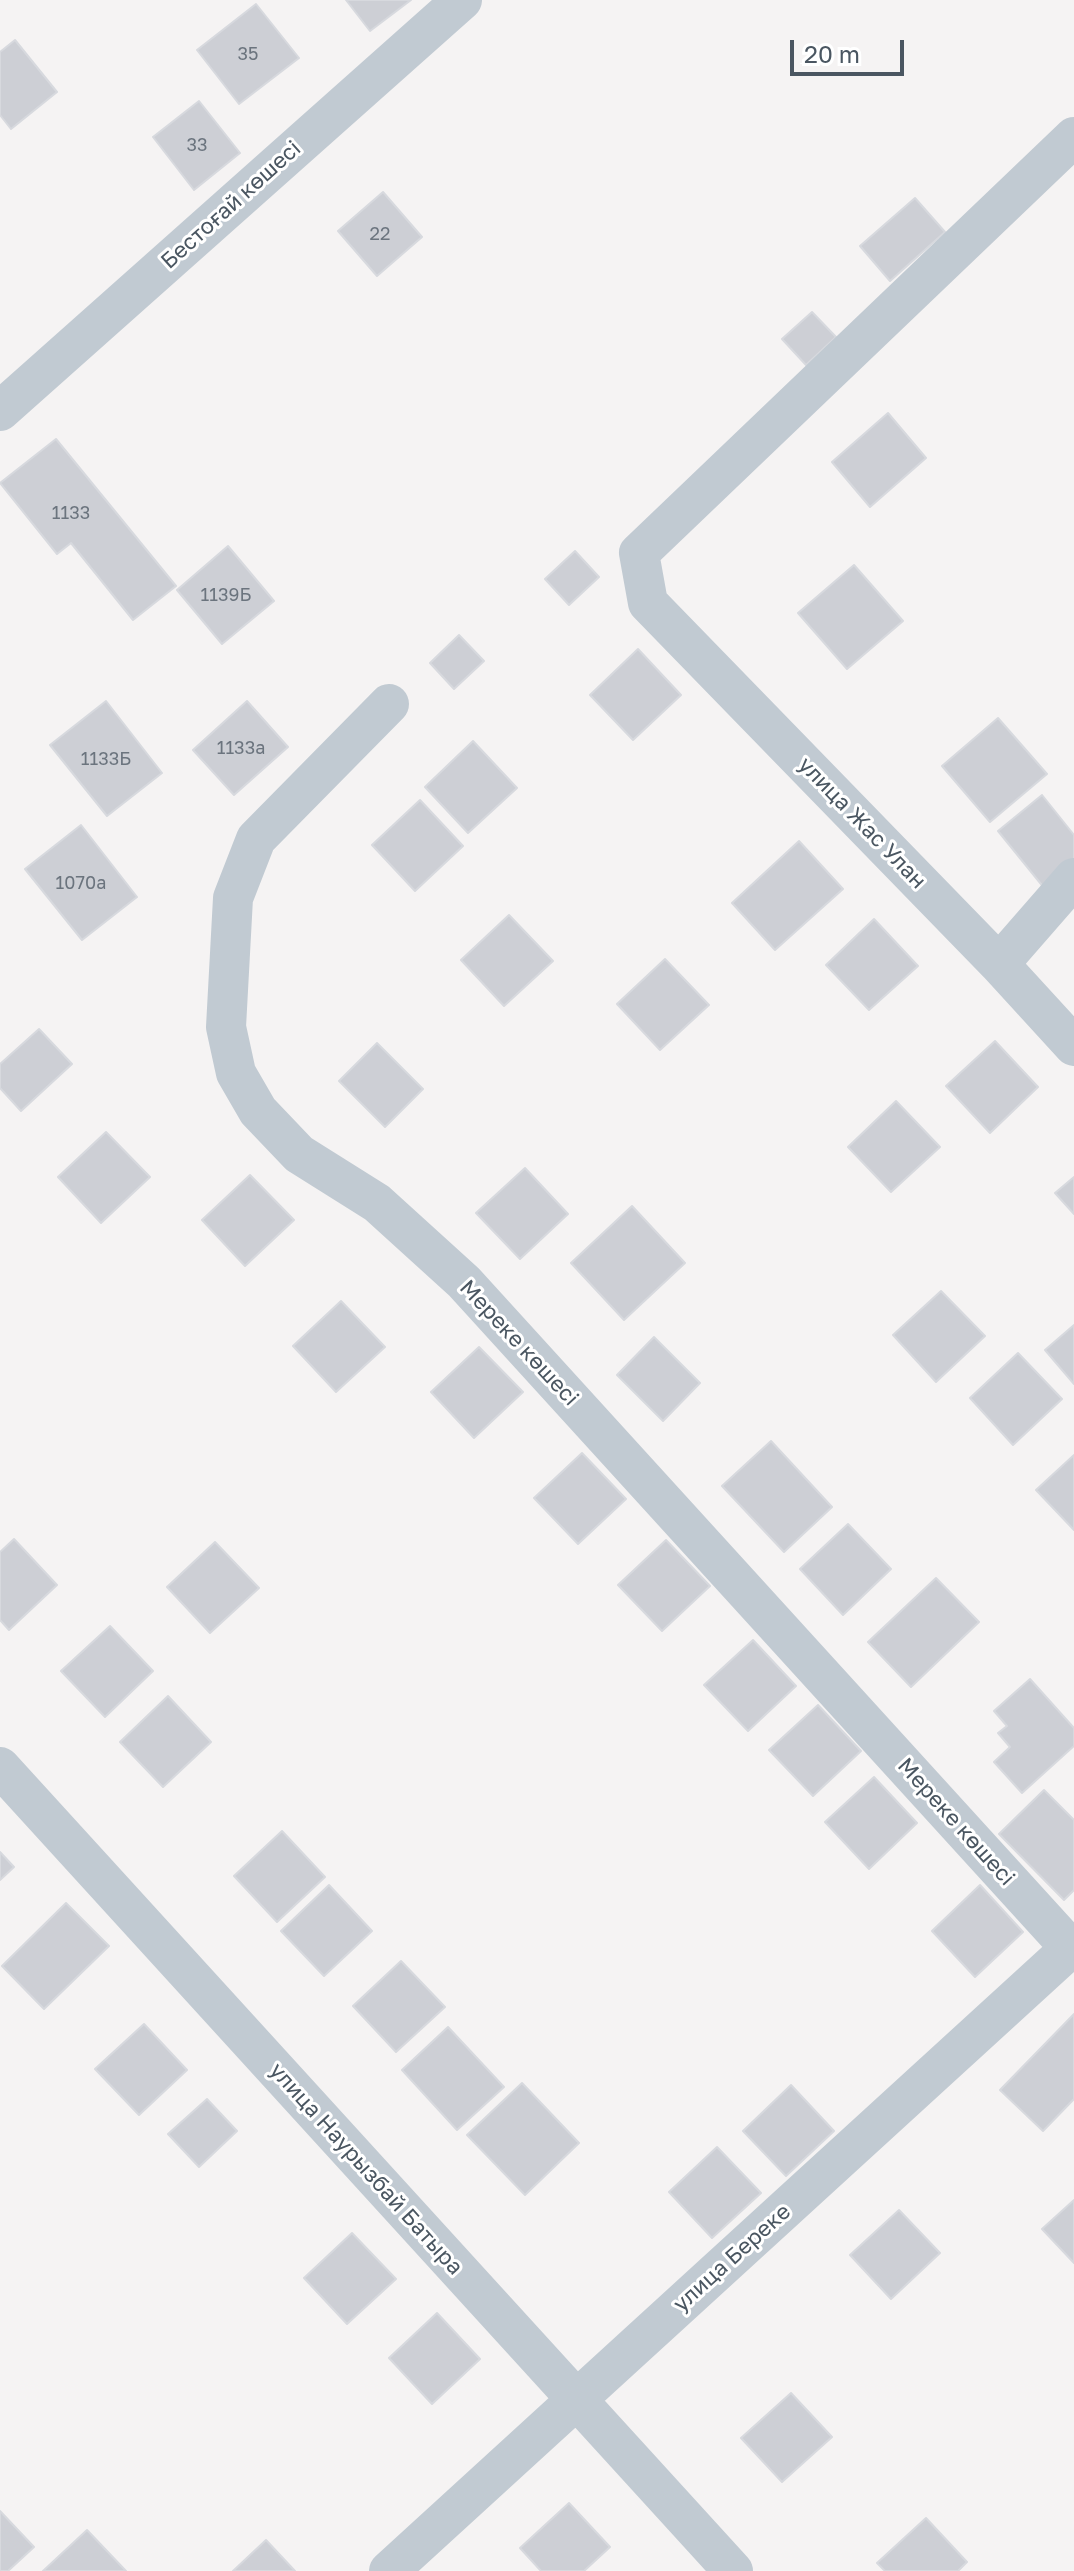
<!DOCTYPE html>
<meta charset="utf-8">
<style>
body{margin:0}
#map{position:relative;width:1074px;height:2571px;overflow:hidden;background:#f5f3f3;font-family:"Golos Text",sans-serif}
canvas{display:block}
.scale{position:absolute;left:790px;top:40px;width:114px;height:36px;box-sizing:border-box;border:4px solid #4a5661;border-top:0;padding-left:10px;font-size:24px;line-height:28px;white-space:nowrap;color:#4a5661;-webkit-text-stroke:6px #fff;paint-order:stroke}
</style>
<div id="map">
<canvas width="1074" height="2571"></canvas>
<div class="scale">20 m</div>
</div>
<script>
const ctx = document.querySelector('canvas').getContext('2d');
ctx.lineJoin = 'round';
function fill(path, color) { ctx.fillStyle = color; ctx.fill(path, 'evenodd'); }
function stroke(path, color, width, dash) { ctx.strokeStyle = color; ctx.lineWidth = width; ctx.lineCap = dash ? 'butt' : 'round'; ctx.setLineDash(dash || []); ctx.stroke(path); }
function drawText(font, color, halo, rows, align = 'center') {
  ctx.font = font + ' "Golos Text",sans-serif'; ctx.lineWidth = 6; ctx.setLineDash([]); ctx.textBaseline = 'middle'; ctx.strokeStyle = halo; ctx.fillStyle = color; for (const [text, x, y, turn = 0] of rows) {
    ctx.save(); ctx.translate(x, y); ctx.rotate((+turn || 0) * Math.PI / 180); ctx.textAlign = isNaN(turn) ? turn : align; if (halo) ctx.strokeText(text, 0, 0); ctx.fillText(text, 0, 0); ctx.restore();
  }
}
const building = new Path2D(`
 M346 0H411L370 31Z
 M256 4 299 58 239 104 197 50Z
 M15 40 57 92 11 129 0 115V52Z
 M199 101 240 153 194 190 153 137Z
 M383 192 422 237 377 276 338 231Z
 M915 198 945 232 890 281 860 246Z
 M812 312 836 337 806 365 782 339Z
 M888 413 926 458 870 507 832 462Z
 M56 439 176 586 133 620 71 543 57 554 0 483Z
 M228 546 274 601 222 644 177 590Z
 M575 551 599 577 569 605 545 579Z
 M854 565 903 621 847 669 798 613Z
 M459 635 484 661 454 689 430 663Z
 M638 649 681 695 633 740 590 695Z
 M106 701 162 773 107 816 50 745Z
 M247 701 288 747 234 795 193 750Z
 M998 718 1047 774 990 822 942 766Z
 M473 741 517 788 468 833 425 787Z
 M1042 795 1074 835V865L1045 889 998 831Z
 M420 800 463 846 415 891 372 845Z
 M81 825 137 897 82 940 25 869Z
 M799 841 843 889 775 950 732 903Z
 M509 915 553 961 504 1006 461 960Z
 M874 919 918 966 869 1010 826 965Z
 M665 959 709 1005 660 1050 617 1004Z
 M39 1029 72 1064 21 1111 0 1088V1064Z
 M995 1041 1038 1087 990 1133 946 1086Z
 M377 1043 423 1089 385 1127 339 1081Z
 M896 1101 940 1147 891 1192 848 1147Z
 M106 1132 150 1177 101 1223 58 1177Z
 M525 1168 568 1214 520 1259 476 1213Z
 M250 1175 294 1220 245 1266 202 1220Z
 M1074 1177V1214L1055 1193Z
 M632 1206 685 1263 624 1320 571 1263Z
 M941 1291 985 1336 936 1382 893 1335Z
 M341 1301 385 1347 336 1392 293 1346Z
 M1074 1325V1384L1045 1350Z
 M654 1337 700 1383 663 1421 617 1375Z
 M479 1347 523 1392 474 1438 431 1392Z
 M1018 1353 1062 1399 1013 1445 970 1398Z
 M771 1441 832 1507 784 1552 722 1486Z
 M582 1453 626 1499 578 1544 534 1498Z
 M1074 1455V1530L1036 1490Z
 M848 1524 891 1569 843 1615 800 1569Z
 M14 1539 57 1585 9 1630 0 1620V1552Z
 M666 1540 710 1586 662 1631 618 1585Z
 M215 1542 259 1588 210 1633 167 1587Z
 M936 1578 979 1622 911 1687 868 1642Z
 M110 1626 153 1671 105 1717 61 1671Z
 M753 1640 796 1686 748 1731 704 1685Z
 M1030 1679 1074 1728V1746L1022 1793 994 1762 1010 1747 998 1733 1007 1726 994 1711Z
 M168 1696 211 1742 163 1787 120 1742Z
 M818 1705 861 1751 813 1796 769 1750Z
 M874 1777 917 1823 869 1869 825 1822Z
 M1044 1790 1074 1820V1890L1064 1900 999 1834Z
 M282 1831 325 1877 277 1922 234 1876Z
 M0 1852 14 1867 0 1880Z
 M329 1885 372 1931 324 1976 281 1931Z
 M980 1885 1023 1932 975 1977 932 1931Z
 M66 1903 109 1946 44 2009 2 1966Z
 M401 1961 445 2007 396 2052 353 2006Z
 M1074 2014V2099L1043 2131 1000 2090Z
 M144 2024 187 2070 139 2115 95 2069Z
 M448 2027 504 2087 457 2130 402 2070Z
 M522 2083 579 2143 525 2195 467 2135Z
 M791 2085 834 2131 786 2176 743 2131Z
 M207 2099 237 2131 199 2167 168 2134Z
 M717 2147 761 2193 712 2238 669 2192Z
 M1074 2200V2263L1042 2229Z
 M899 2210 940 2253 891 2299 850 2255Z
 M352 2233 396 2279 347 2324 304 2278Z
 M437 2313 480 2359 432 2404 389 2358Z
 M791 2393 832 2437 782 2482 741 2438Z
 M569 2503 610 2547 584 2571H541L520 2548Z
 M0 2511 34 2547 8 2571H0Z
 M926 2518 967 2562 958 2571H885L877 2563Z
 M87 2530 126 2571H43Z
 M266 2540 295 2571H233Z`);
fill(building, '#cdcfd5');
stroke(building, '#d7d9de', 2);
stroke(new Path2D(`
 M1074 137 639 553 648 603 999 964 1074 1046
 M0 411 462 0
 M389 704 256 839 233 898 226 1027 236 1073 258 1111 299 1154 377 1203 464 1282 1074 1952
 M999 964 1074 878
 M0 1767 733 2571
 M389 2571 1074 1945`), '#c1cad2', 40);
drawText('18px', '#6b747e', null, [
 ["35",248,54],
 ["33",197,145],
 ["22",380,234],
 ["1133",71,513],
 ["1139Б",226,595],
 ["1133а",241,748],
 ["1133Б",106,759],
 ["1070а",81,883]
]);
drawText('22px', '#4a5661', '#fff', [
 ["Бестоғай көшесі",231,205,-42],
 ["улица Жас Улан",862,823,46],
 ["Мереке көшесі",519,1343,47],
 ["Мереке көшесі",956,1822,48],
 ["улица Наурызбай Батыра",366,2169,48],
 ["улица Береке",732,2258,-42]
]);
</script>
